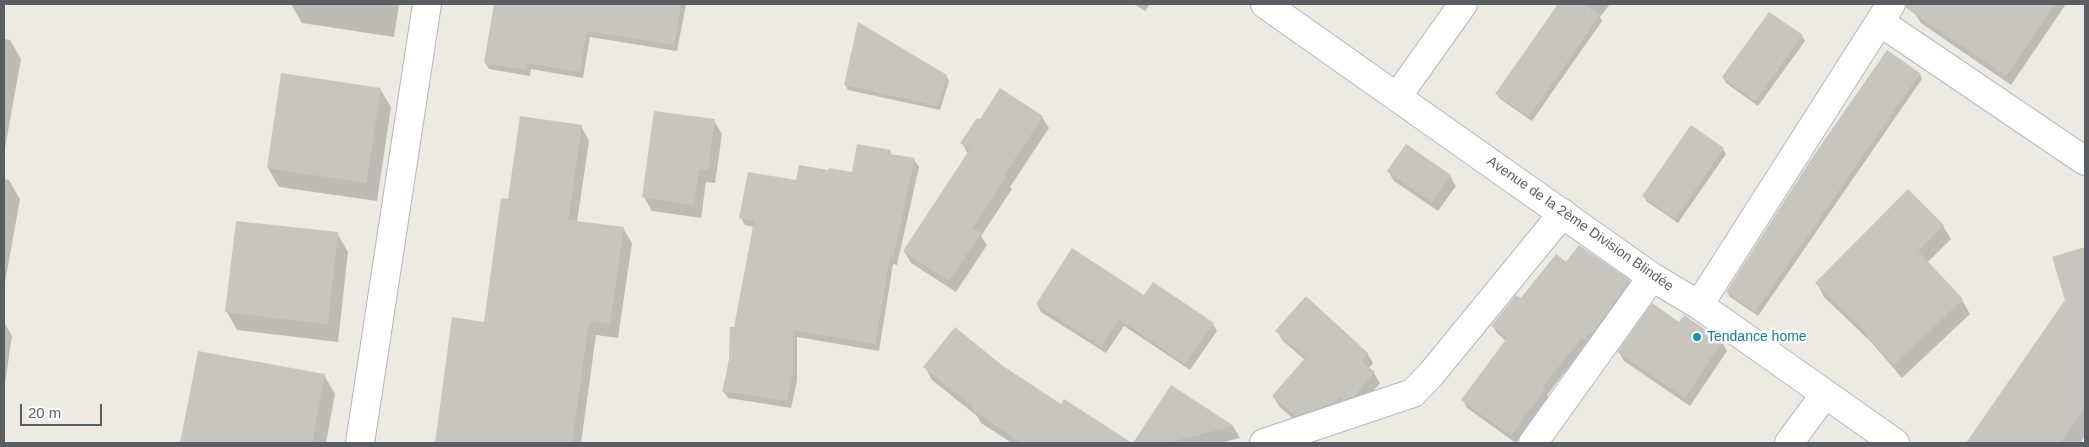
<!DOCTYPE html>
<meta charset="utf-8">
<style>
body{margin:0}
#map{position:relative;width:2089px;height:447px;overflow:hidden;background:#edeae2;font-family:Helvetica,sans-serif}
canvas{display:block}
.frame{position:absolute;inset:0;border:5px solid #5a5e63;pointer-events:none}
.scale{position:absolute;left:20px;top:404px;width:82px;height:22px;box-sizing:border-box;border:2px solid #5a5e63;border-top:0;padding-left:6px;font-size:15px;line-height:18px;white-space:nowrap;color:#5a5e63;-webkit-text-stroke:4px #fff;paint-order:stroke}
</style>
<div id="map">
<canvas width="2089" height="447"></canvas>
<div class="frame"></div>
<div class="scale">20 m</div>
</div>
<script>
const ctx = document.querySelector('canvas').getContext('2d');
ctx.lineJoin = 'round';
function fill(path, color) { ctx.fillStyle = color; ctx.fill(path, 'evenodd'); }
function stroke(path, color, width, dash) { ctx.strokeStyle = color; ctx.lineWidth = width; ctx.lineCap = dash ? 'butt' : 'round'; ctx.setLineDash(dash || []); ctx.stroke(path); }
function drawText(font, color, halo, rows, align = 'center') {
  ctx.font = font + ' Helvetica,sans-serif'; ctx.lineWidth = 5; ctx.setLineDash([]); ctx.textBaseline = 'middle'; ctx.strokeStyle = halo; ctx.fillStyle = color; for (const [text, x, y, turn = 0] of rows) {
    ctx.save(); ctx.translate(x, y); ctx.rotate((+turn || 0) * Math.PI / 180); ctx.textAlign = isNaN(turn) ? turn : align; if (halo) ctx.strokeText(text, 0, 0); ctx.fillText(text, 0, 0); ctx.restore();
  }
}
fill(new Path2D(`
 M291 4H399L394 37 302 23Z
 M495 4H686L677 51 590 37 583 78 531 69 530 76 489 69 485 62Z
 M1134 4H1150L1145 11Z
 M1559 4H1610L1600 17 1602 21 1532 121 1500 99 1497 94Z
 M1922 4H2066L2011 85 1921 23 1915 14Z
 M1802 36 1805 41 1758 106 1726 83 1723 77Z
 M4 39 10 40 21 59 5 148H4Z
 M1920 74 1922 79 1758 316 1730 297 1727 292Z
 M946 76 949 81 940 110 848 90 845 85Z
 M380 89 391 107 377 201 279 187 268 168Z
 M1001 90 1042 117 1049 128 1010 187 1012 189 981 236 987 245 956 292 911 263 904 251 968 154 962 143 980 121Z
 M655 112 714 121 722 134 715 183 706 182 701 218 652 211 644 197Z
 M581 126 589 141 577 222 623 228 632 243 618 338 596 335 581 443H436L453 319 485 323 509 201Z
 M1723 149 1726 154 1678 223 1646 201 1644 196Z
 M890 151 892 155 914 160 919 167 897 265 893 264 879 351 797 337V381L791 408 728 398 723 391 754 227 745 225 741 218 797 181 853 173Z
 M1388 171 1450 176 1456 186 1438 211 1394 181Z
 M4 179 9 180 20 199 4 288Z
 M1943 226 1951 239 1927 263 1962 300 1970 314 1902 378 1872 343 1824 297 1817 283Z
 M337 233 348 252 338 342 237 330 227 312Z
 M2085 248V305L2075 308 2085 315V436L2080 443H1967L2066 302 2054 258Z
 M1566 264 1629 281 1633 289 1589 347 1586 345 1547 395 1549 398 1516 443 1467 408 1463 400 1506 341 1497 333 1493 326Z
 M1145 296 1213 324 1217 331 1190 370 1124 326 1106 353 1041 312 1037 304Z
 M1684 317 1722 342 1727 351 1690 406 1624 361 1619 352 1680 324Z
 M4 322 12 336 4 390Z
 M1277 331 1367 353 1373 363 1369 368 1374 373 1380 383 1360 406 1301 426 1279 406 1273 396 1305 360 1283 341Z
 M199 352 324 375 335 394 326 443H182Z
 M925 367H1002L1061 405 1064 401 1130 443H1012L981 423 977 416 932 380Z
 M1171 387 1233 426 1240 438 1220 443H1134Z`), '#0003');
fill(new Path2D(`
 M494 4H681L674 45 587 31 580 72 527 63 526 70 484 63Z
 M1558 4H1584L1600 15 1529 117 1495 94Z
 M1906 4H2055L2006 76 1906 8Z
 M1769 12 1803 35 1755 101 1722 77Z
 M858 22 947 75 938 106 844 85Z
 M1887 50 1920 73 1755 312 1726 292 1810 161Z
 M281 73 381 88 366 183 267 168Z
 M1000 88 1043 116 1004 175 1006 177 973 228 981 233 949 281 903 251 970 149 960 143 977 118 980 119Z
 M654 111 715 119 708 170 699 169 694 205 642 197Z
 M520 116 582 125 568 220 624 227 610 324 589 321 572 443H435L452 317 484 322 501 198 508 199Z
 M1691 125 1724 148 1675 219 1642 196Z
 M857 144 891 150 890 154 915 158 893 258 890 257 875 344 793 330V373L787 401 722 391 729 363 730 327H734L754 221 739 218 748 172 796 180 799 165 828 170 829 168 852 172Z
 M1406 144 1451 175 1432 202 1387 171Z
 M1908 189 1944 225 1918 251 1963 299 1894 365 1866 335 1867 334 1815 283Z
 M236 221 338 232 328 324 225 312Z
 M1579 245 1630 280 1591 335 1589 334 1584 340 1581 338 1543 387 1545 389 1511 436 1461 400 1507 338 1491 326 1516 295 1521 298 1556 254 1566 262Z
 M2085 247V407L2060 443H1966L2065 300 2052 257Z
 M1072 248 1144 295 1153 282 1214 323 1185 364 1119 319 1101 347 1036 304Z
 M1306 296 1368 353 1361 361 1375 372 1354 396 1342 400 1339 397 1334 403 1295 416 1272 396 1306 357 1275 331Z
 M1652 303 1679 322 1684 315 1722 341 1685 398 1617 352Z
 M955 327 1003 366 1061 404 1064 399 1132 443H1021L973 410 974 408 923 367Z
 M198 351 325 374 312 443H180Z
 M1171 385 1234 426 1166 443H1133Z`), '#c8c5bf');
const minor = new Path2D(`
 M1265 4 1652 277 1699 305 1895 443
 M1880 22 2085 161
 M1397 97 1463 4
 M1699 305 1891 4
 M360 443 427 4
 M1264 443 1413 393 1432 373 1563 213
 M1533 443 1652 277
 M1789 443 1825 394`);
stroke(minor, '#b4b8bc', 30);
stroke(minor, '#fff', 28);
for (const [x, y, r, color] of [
 [1697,337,5,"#0f9aa8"]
]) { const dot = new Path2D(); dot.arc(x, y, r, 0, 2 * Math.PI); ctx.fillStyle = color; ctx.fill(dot); stroke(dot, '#fff', 2); }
drawText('14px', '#5a5e63', '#fff', [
 ["Avenue de la 2ème Division Blindée",1580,224,35]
]);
drawText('14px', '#0d838f', '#fff', [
 ["Tendance home",1707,337]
], 'left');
</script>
